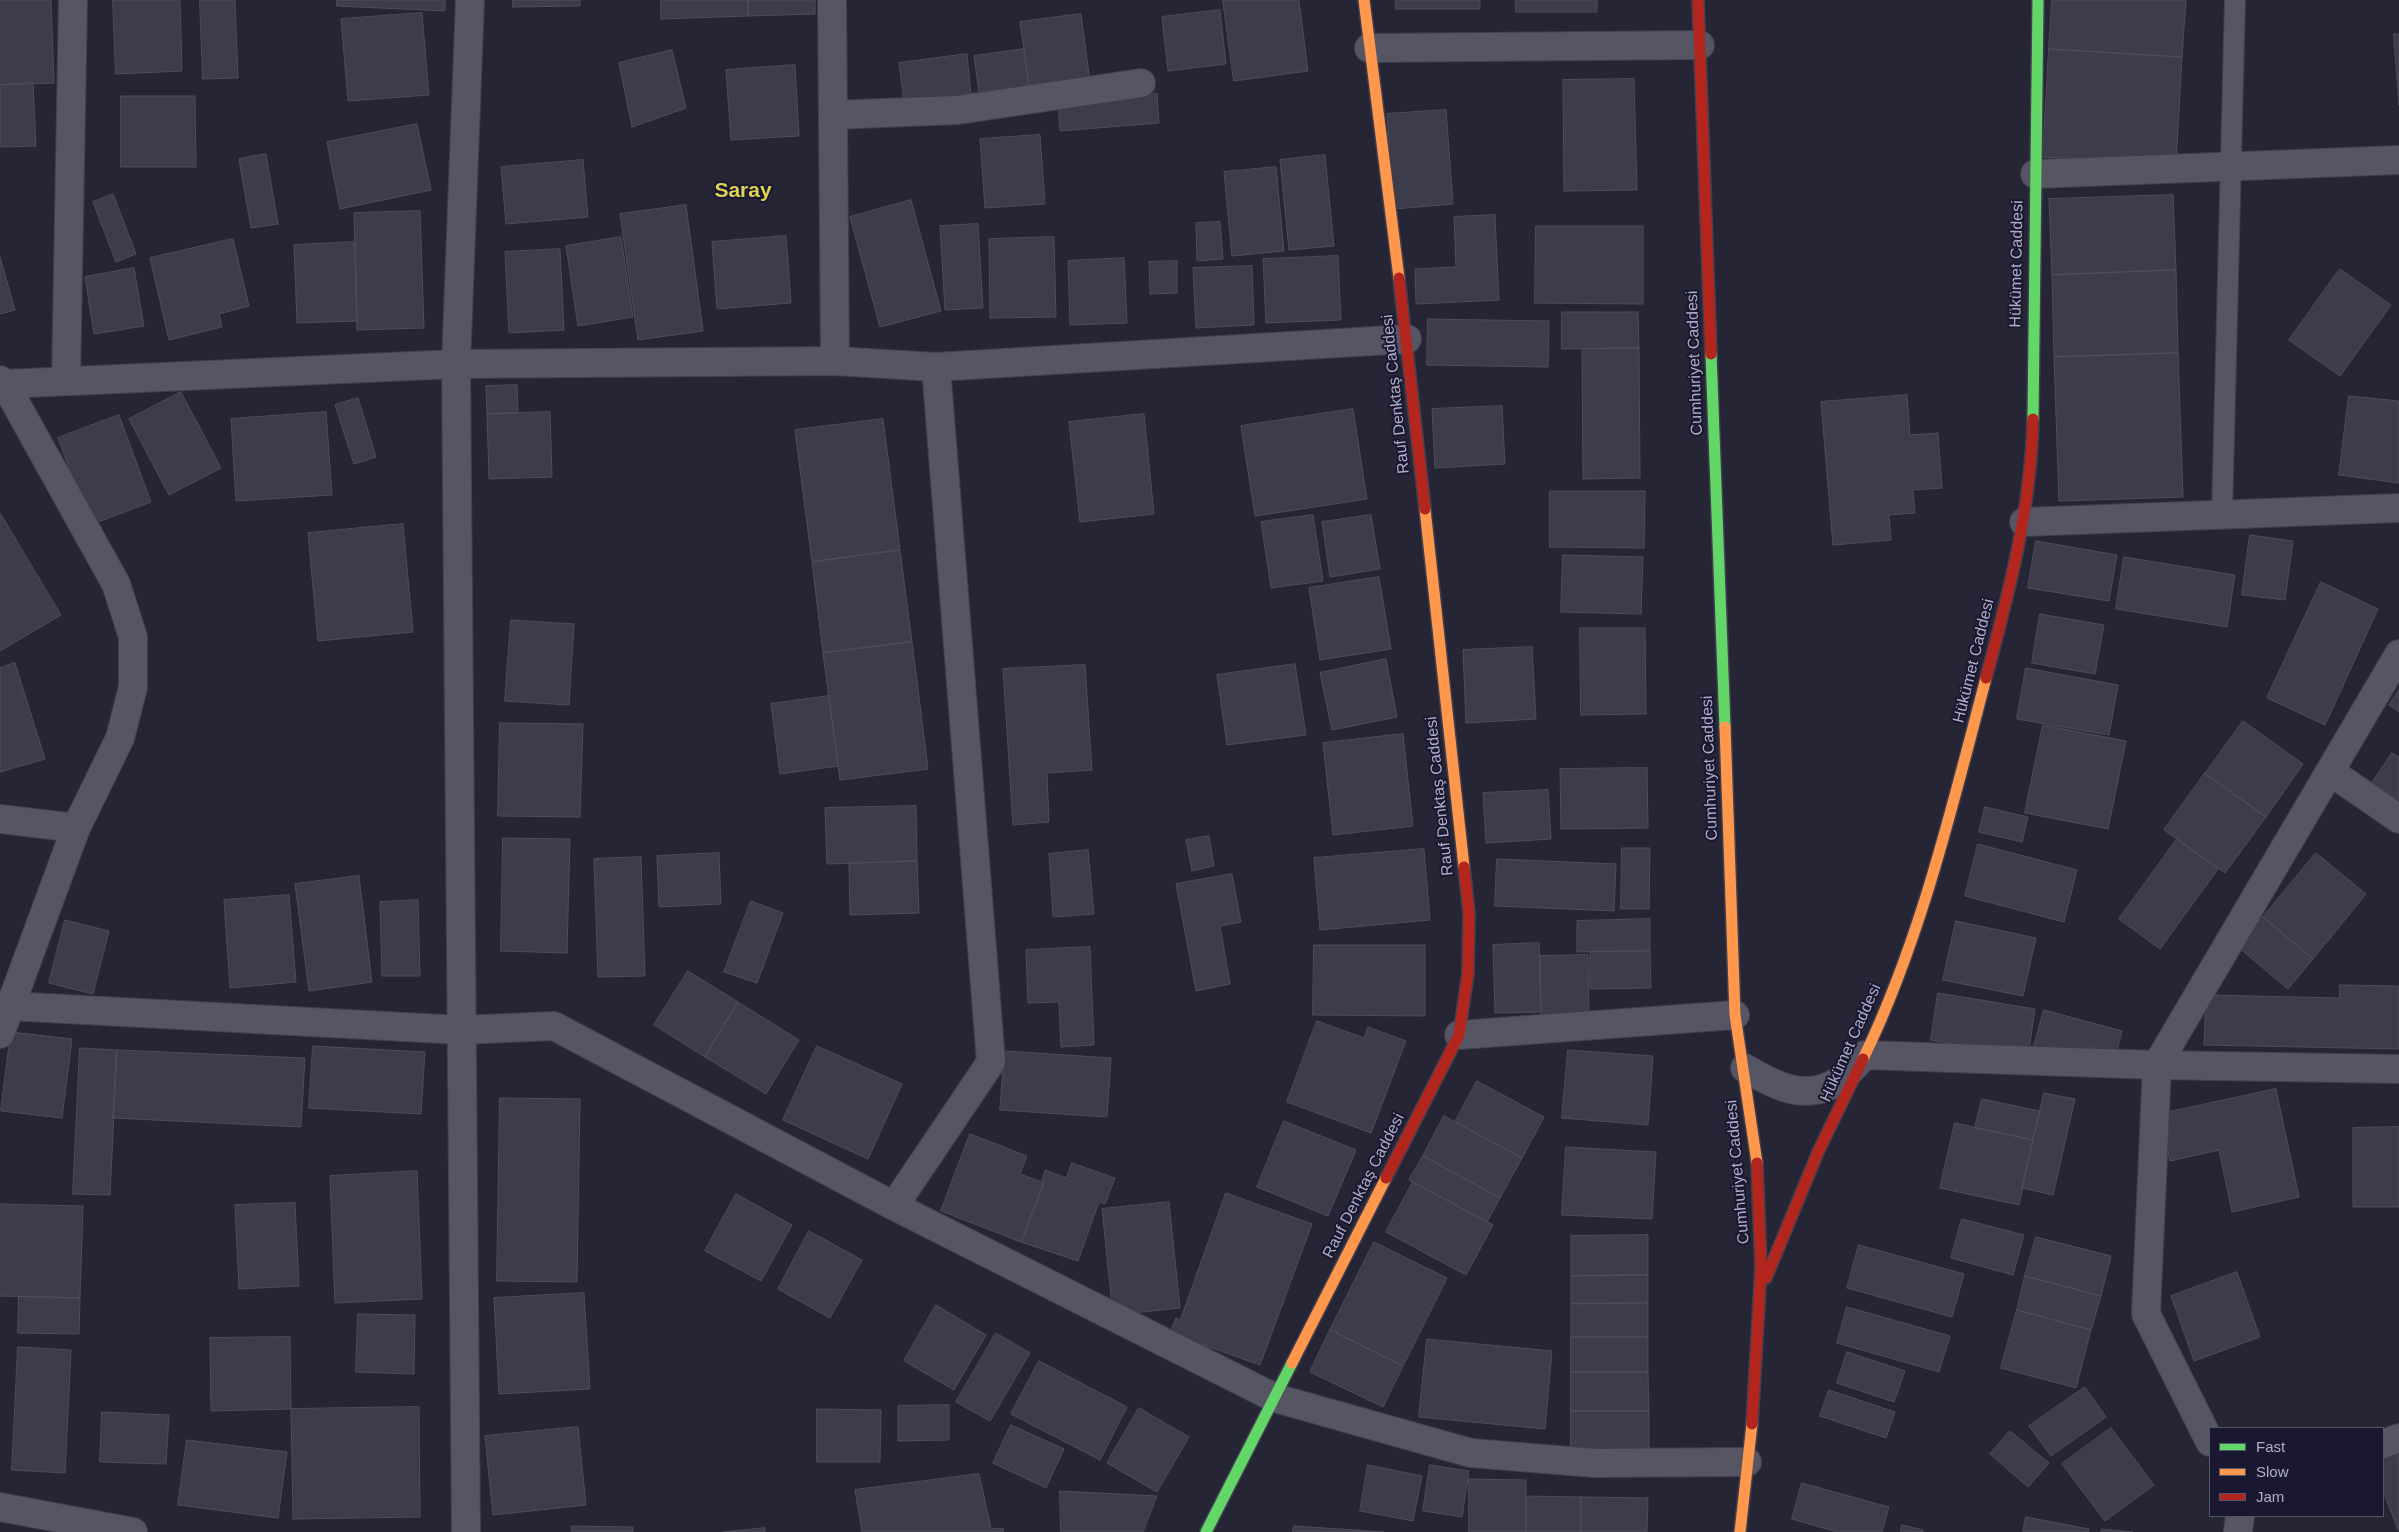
<!DOCTYPE html>
<meta charset="utf-8">
<style>
body{margin:0}
#map{position:relative;width:2399px;height:1532px;overflow:hidden;background:#262535;font-family:Helvetica,sans-serif}
canvas{display:block}
.legend{position:absolute;left:2209px;top:1427px;width:175px;height:90px;box-sizing:border-box;background:#191830;border:1px solid #55546d;margin:0;padding:6px 9px;list-style:none;font-size:15px;color:#afadc8}
.legend li{display:flex;align-items:center;gap:10px;height:25px}
.legend b{width:25px;border:1px solid #55546d}
</style>
<div id="map">
<canvas width="2399" height="1532"></canvas>
<ul class="legend">
<li><b style="height:6px;background:#63d668"></b>Fast</li>
<li><b style="height:6px;background:#ff974d"></b>Slow</li>
<li><b style="height:6px;background:#b3261e"></b>Jam</li>
</ul>
</div>
<script>
const ctx = document.querySelector('canvas').getContext('2d');
ctx.lineJoin = 'round';
function fill(path, color) { ctx.fillStyle = color; ctx.fill(path, 'evenodd'); }
function stroke(path, color, width, dash) { ctx.strokeStyle = color; ctx.lineWidth = width; ctx.lineCap = dash ? 'butt' : 'round'; ctx.setLineDash(dash || []); ctx.stroke(path); }
function drawText(font, color, halo, rows, align = 'center') {
  ctx.font = font + ' Helvetica,sans-serif'; ctx.lineWidth = 4; ctx.setLineDash([]); ctx.textBaseline = 'middle'; ctx.strokeStyle = halo; ctx.fillStyle = color; for (const [text, x, y, turn = 0] of rows) {
    ctx.save(); ctx.translate(x, y); ctx.rotate((+turn || 0) * Math.PI / 180); ctx.textAlign = isNaN(turn) ? turn : align; if (halo) ctx.strokeText(text, 0, 0); ctx.fillText(text, 0, 0); ctx.restore();
  }
}
const building = new Path2D(`
 M0 0H51L54 83 0 85Z
 M113 0H180L182 71 116 74Z
 M200 0H235L238 78 203 79Z
 M337 0H445V11L337 6Z
 M513 0H580V6L513 7Z
 M661 0H748V16L661 19Z
 M748 0H815V14L748 16Z
 M1223 0H1299L1308 71 1234 81Z
 M1396 0H1480V9H1396Z
 M1516 0H1597V12H1516Z
 M2052 0H2186L2182 57 2049 49Z
 M1220 10 1226 64 1168 71 1162 17Z
 M422 13 429 95 348 101 341 19Z
 M1081 14 1090 82 1029 86 1020 22Z
 M2394 34H2399V105Z
 M1024 49 1029 86 979 92 974 56Z
 M2049 49 2182 57 2176 164 2043 157Z
 M672 50 686 108 632 127 619 63Z
 M967 54 971 94 904 102 899 63Z
 M795 65 799 136 731 140 726 70Z
 M1634 79 1637 190 1564 191 1563 80Z
 M33 83 36 146 0 147V85Z
 M1157 94 1159 123 1060 131 1058 101Z
 M121 96H195L196 167H121Z
 M1446 110 1453 204 1394 209 1387 114Z
 M417 124 431 190 340 209 327 142Z
 M1040 135 1045 204 985 208 980 139Z
 M266 154 278 224 251 228 239 159Z
 M1325 155 1334 246 1289 250 1280 160Z
 M583 160 588 217 506 224 501 167Z
 M1276 167 1284 251 1232 256 1224 172Z
 M113 194 136 254 116 262 93 202Z
 M2173 195 2176 270 2052 275 2049 199Z
 M911 200 941 311 880 327 850 217Z
 M686 205 703 331 638 340 620 214Z
 M420 211 424 328 357 330 354 213Z
 M1495 215 1499 300 1416 304 1415 269 1456 267 1454 217Z
 M1220 222 1223 259 1197 261 1196 223Z
 M978 224 983 308 945 310 940 226Z
 M1536 226H1643V304L1535 303Z
 M786 236 791 303 717 309 712 242Z
 M621 237 633 317 578 326 566 246Z
 M1054 237 1056 317 990 318 989 239Z
 M233 239 249 306 219 314 222 327 169 340 150 258Z
 M355 242 357 321 297 323 294 245Z
 M560 249 564 330 509 333 505 252Z
 M1338 256 1341 320 1266 323 1263 259Z
 M0 257 15 310 0 314Z
 M1124 258 1127 323 1070 325 1068 261Z
 M1177 261V293L1150 294 1149 262Z
 M1252 266 1254 325 1196 328 1193 268Z
 M134 268 144 326 94 334 85 277Z
 M2340 269 2391 305 2340 376 2289 340Z
 M2176 270 2178 353 2054 357 2052 275Z
 M1562 312H1638L1639 348 1562 349Z
 M1428 319 1549 321 1548 367 1427 365Z
 M1639 348 1640 478 1583 479 1582 349Z
 M2178 353 2183 497 2059 501 2054 357Z
 M517 385 518 413 487 414 486 386Z
 M181 392 221 468 169 495 129 419Z
 M1907 395 1910 435 1938 433 1942 488 1913 490 1915 513 1889 515 1891 540 1833 545 1821 402Z
 M2349 396 2399 401V483L2339 475Z
 M358 398 376 457 354 464 335 405Z
 M1502 406 1505 464 1435 468 1432 409Z
 M1353 409 1367 499 1255 516 1241 426Z
 M326 412 332 495 236 501 231 419Z
 M550 412 552 477 489 479 487 414Z
 M1144 414 1154 514 1080 522 1069 422Z
 M119 415 151 502 90 525 58 438Z
 M883 419 900 550 812 562 795 430Z
 M1550 491H1645L1644 548 1550 547Z
 M0 513 61 615 0 651Z
 M1313 515 1323 581 1271 588 1261 522Z
 M1371 515 1380 569 1330 577 1322 522Z
 M403 524 413 632 318 641 308 533Z
 M2250 535 2293 541 2285 600 2242 595Z
 M2036 541 2117 555 2109 601 2028 588Z
 M900 550 912 642 823 653 812 562Z
 M1563 555 1643 557 1641 614 1561 612Z
 M2124 557 2235 575 2227 627 2116 609Z
 M1379 577 1391 649 1320 660 1309 588Z
 M2321 582 2378 609 2325 725 2267 698Z
 M2040 614 2104 625 2095 674 2032 663Z
 M511 620 574 624 569 705 505 701Z
 M1580 628H1645L1646 714 1581 715Z
 M912 642 928 769 840 780 823 653Z
 M1532 647 1536 719 1466 723 1463 650Z
 M1386 659 1397 717 1332 730 1320 673Z
 M15 663 45 759 0 772V668Z
 M1295 664 1306 735 1227 745 1217 675Z
 M1085 665 1092 770 1047 773 1049 822 1013 825 1003 669Z
 M2026 668 2118 685 2109 735 2017 719Z
 M2399 690V712L2389 705Z
 M829 696 838 766 780 774 771 704Z
 M2243 721 2303 764 2266 817 2205 774Z
 M500 723 583 724 580 817 498 816Z
 M2043 725 2126 741 2108 829 2025 813Z
 M1403 734 1413 826 1333 835 1323 743Z
 M2392 753 2399 757V800L2372 783Z
 M1647 768 1648 828 1561 829 1560 769Z
 M2205 773 2266 817 2225 873 2164 830Z
 M1548 790 1551 839 1486 843 1483 793Z
 M916 806 917 861 827 864 825 808Z
 M1985 807 2028 817 2022 842 1979 832Z
 M1209 836 1214 866 1192 871 1186 840Z
 M503 838 570 839 567 953 501 951Z
 M2177 839 2218 869 2160 949 2119 919Z
 M1978 844 2077 870 2064 922 1965 896Z
 M1622 848H1650L1649 909H1621Z
 M1424 849 1430 920 1320 930 1314 858Z
 M1088 850 1094 914 1053 917 1049 854Z
 M719 853 721 904 659 907 657 856Z
 M2316 853 2366 894 2313 959 2263 917Z
 M641 857 645 976 598 977 594 859Z
 M1497 859 1616 864 1614 911 1495 906Z
 M917 861 919 913 850 915 849 864Z
 M1232 874 1241 922 1220 926 1230 984 1196 991 1176 884Z
 M359 876 372 982 309 991 295 884Z
 M289 895 296 982 230 988 224 900Z
 M418 900 420 976H382L380 902Z
 M751 901 783 913 757 983 724 972Z
 M2263 917 2313 959 2288 989 2238 947Z
 M1650 919V951L1577 952V921Z
 M65 920 109 931 93 994 49 983Z
 M1956 921 2036 938 2023 996 1943 980Z
 M1539 943 1541 1012 1495 1013 1493 945Z
 M1314 945H1425V1016L1313 1015Z
 M1090 947 1094 1045 1061 1047 1059 1002 1028 1003 1026 950Z
 M1650 951 1651 988 1590 989V952Z
 M1588 955 1589 1018 1541 1020 1540 956Z
 M688 971 738 1002 705 1057 654 1025Z
 M2340 985 2399 986V1049L2204 1045 2206 995 2339 998Z
 M1938 993 2035 1009 2028 1056 1931 1040Z
 M738 1002 799 1040 766 1094 705 1057Z
 M2044 1010 2122 1031 2116 1054 2091 1047 2087 1057 2032 1053Z
 M1317 1021 1364 1038 1368 1027 1406 1041 1371 1133 1287 1102Z
 M11 1032 72 1039 62 1118 1 1111Z
 M313 1046 425 1052 421 1114 309 1108Z
 M817 1046 902 1084 868 1159 783 1120Z
 M80 1048 117 1050 110 1195 73 1194Z
 M117 1050 305 1058 301 1127 113 1118Z
 M1568 1050 1653 1056 1648 1125 1562 1118Z
 M1005 1051 1111 1058 1107 1117 1000 1110Z
 M1477 1081 1544 1117 1522 1158 1455 1122Z
 M2276 1089 2299 1197 2232 1212 2219 1150 2170 1161 2160 1114Z
 M2044 1093 2075 1099 2053 1195 2022 1188Z
 M500 1098 580 1099 577 1282 497 1281Z
 M1982 1099 2040 1111 2033 1140 1975 1128Z
 M1444 1116 1522 1158 1500 1198 1423 1156Z
 M1284 1121 1356 1150 1328 1216 1257 1187Z
 M1955 1123 2033 1140 2019 1205 1940 1188Z
 M2399 1127V1207H2353V1128Z
 M970 1134 1027 1156 1020 1174 1044 1183 1021 1242 941 1211Z
 M1566 1147 1656 1152 1652 1219 1562 1215Z
 M1423 1156 1500 1198 1487 1222 1409 1180Z
 M1072 1163 1115 1178 1105 1204 1099 1202 1078 1261 1021 1242 1044 1183 1042 1182 1045 1170 1066 1178Z
 M417 1171 422 1299 335 1303 330 1176Z
 M1413 1182 1493 1225 1466 1275 1386 1232Z
 M1226 1193 1312 1224 1260 1365 1170 1333 1176 1318 1180 1320Z
 M736 1194 792 1225 761 1281 705 1251Z
 M1169 1202 1180 1308 1113 1315 1102 1209Z
 M295 1203 299 1286 239 1289 235 1205Z
 M0 1204 83 1206 80 1298 0 1296Z
 M1962 1219 2024 1235 2013 1275 1951 1258Z
 M809 1231 862 1260 830 1318 778 1289Z
 M1648 1235V1275L1571 1276V1236Z
 M2036 1237 2111 1256 2101 1296 2025 1276Z
 M1374 1242 1447 1278 1403 1366 1330 1330Z
 M1859 1245 1964 1274 1952 1317 1847 1288Z
 M2237 1272 2260 1337 2194 1361 2171 1296Z
 M1648 1275V1303L1571 1304V1276Z
 M2025 1276 2101 1296 2091 1330 2017 1310Z
 M584 1293 590 1389 499 1394 494 1298Z
 M19 1296 80 1298 79 1334 18 1333Z
 M1648 1303V1337H1571V1304Z
 M936 1305 986 1335 954 1390 904 1361Z
 M1847 1307 1950 1336 1939 1372 1837 1343Z
 M2017 1310 2091 1330 2076 1388 2001 1368Z
 M358 1314 415 1315 414 1374 356 1372Z
 M1330 1330 1403 1366 1383 1407 1310 1372Z
 M996 1333 1030 1353 990 1421 956 1402Z
 M290 1337 291 1409 211 1411 210 1338Z
 M1571 1337H1648V1372H1571Z
 M1427 1339 1552 1351 1545 1429 1419 1417Z
 M18 1347 71 1350 65 1473 12 1470Z
 M1847 1352 1905 1371 1894 1402 1837 1383Z
 M1039 1361 1127 1407 1100 1460 1011 1414Z
 M1571 1372H1648L1649 1411H1571Z
 M2085 1387 2106 1417 2051 1456 2029 1426Z
 M1829 1390 1895 1412 1886 1438 1820 1416Z
 M949 1405V1440L898 1441V1406Z
 M419 1407 420 1517 293 1519 291 1409Z
 M1139 1408 1189 1437 1157 1492 1107 1463Z
 M817 1409 881 1410 880 1462H817Z
 M1571 1411H1649V1449L1571 1450Z
 M102 1412 169 1415 166 1464 100 1462Z
 M1011 1425 1064 1449 1046 1488 993 1463Z
 M578 1427 586 1505 493 1515 485 1436Z
 M2111 1428 2154 1485 2105 1521 2062 1464Z
 M2010 1431 2049 1463 2028 1487 1990 1454Z
 M2399 1439V1530H2398L2383 1491V1445Z
 M187 1440 287 1452 278 1518 178 1505Z
 M1368 1465 1422 1476 1413 1521 1360 1511Z
 M1430 1465 1469 1471 1462 1517 1423 1511Z
 M979 1474 991 1528 1004 1529 1003 1532H862L855 1490Z
 M1469 1479 1526 1480V1532H1469Z
 M1802 1483 1889 1507 1882 1532H1837L1792 1519Z
 M1060 1491 1157 1496 1143 1532H1061Z
 M1526 1496 1581 1497V1532H1526Z
 M1581 1497 1648 1498 1647 1532H1581Z
 M2026 1517 2089 1529 2088 1532H2023Z
 M1902 1525 1923 1530V1532H1901Z
 M572 1526 633 1527V1532H572Z
 M1294 1526 1384 1532H1293Z
 M765 1528V1532H723Z
 M2102 1529 2133 1532H2101Z`);
fill(building, '#3c3c4a');
stroke(building, '#4e4c5d', 1);
const lane = new Path2D(`
 M2222 514 2235 0`);
const street = new Path2D(`
 M832 0 835 361
 M1369 48 1700 45
 M833 115 958 110 1141 83
 M2035 174 2399 160
 M0 380 5 384 116 584 133 637V687L120 738 76 828 0 1034
 M66 381 73 0
 M5 384 456 364 835 361 936 367 1407 339
 M2024 522 2399 508
 M2331 772 2399 819
 M0 819 76 828
 M9 1006 461 1030 554 1026 894 1206 1275 1398 1471 1453 1594 1463 1747 1462
 M1459 1035 1735 1015
 M1745 1068C1775 1086 1807 1103 1840 1080 1849 1073 1857 1063 1865 1055L2157 1065 2399 1069
 M894 1206 991 1062 936 367
 M2210 1442 2146 1314 2157 1065 2399 654
 M2383 1444 2399 1438
 M0 1507 133 1532
 M466 1532 456 364 470 0
 M2238 1532 2240 1516`);
const fast = new Path2D(`
 M1711 354 1725 727
 M2033 419 2038 0
 M1206 1532 1292 1363`);
const slow = new Path2D(`
 M1364 0 1399 278
 M1425 509 1464 867
 M1725 727 1735 1015 1757 1163
 M1863 1059C1921 939 1952 807 1986 678
 M1292 1363 1386 1178
 M1740 1532 1752 1424`);
const jam = new Path2D(`
 M1698 0 1711 354
 M1399 278 1425 509
 M1986 678C2009 593 2031 508 2033 419
 M1386 1178 1459 1035 1468 973 1469 913 1464 867
 M1766 1278 1819 1150 1863 1059
 M1752 1424 1761 1268 1757 1163`);
stroke(lane, '#41404d', 22);
stroke(street, '#41404d', 30);
stroke(fast, '#413f4e', 14);
stroke(slow, '#413f4e', 14);
stroke(jam, '#413f4e', 14);
stroke(lane, '#565563', 20);
stroke(street, '#565563', 28);
stroke(fast, '#63d668', 11);
stroke(slow, '#ff974d', 11);
stroke(jam, '#b3261e', 11);
drawText('16px', '#afadc8', '#191830', [
 ["Hükümet Caddesi",2017,264,-89],
 ["Cumhuriyet Caddesi",1695,363,-92],
 ["Rauf Denktaş Caddesi",1396,394,-96],
 ["Hükümet Caddesi",1974,661,-76],
 ["Cumhuriyet Caddesi",1710,768,-92],
 ["Rauf Denktaş Caddesi",1440,796,-96],
 ["Hükümet Caddesi",1851,1043,-66],
 ["Cumhuriyet Caddesi",1738,1172,-95],
 ["Rauf Denktaş Caddesi",1364,1186,-63]
]);
drawText('bold 21px', '#dfd151', '#191830', [
 ["Saray",743,191]
]);
</script>
